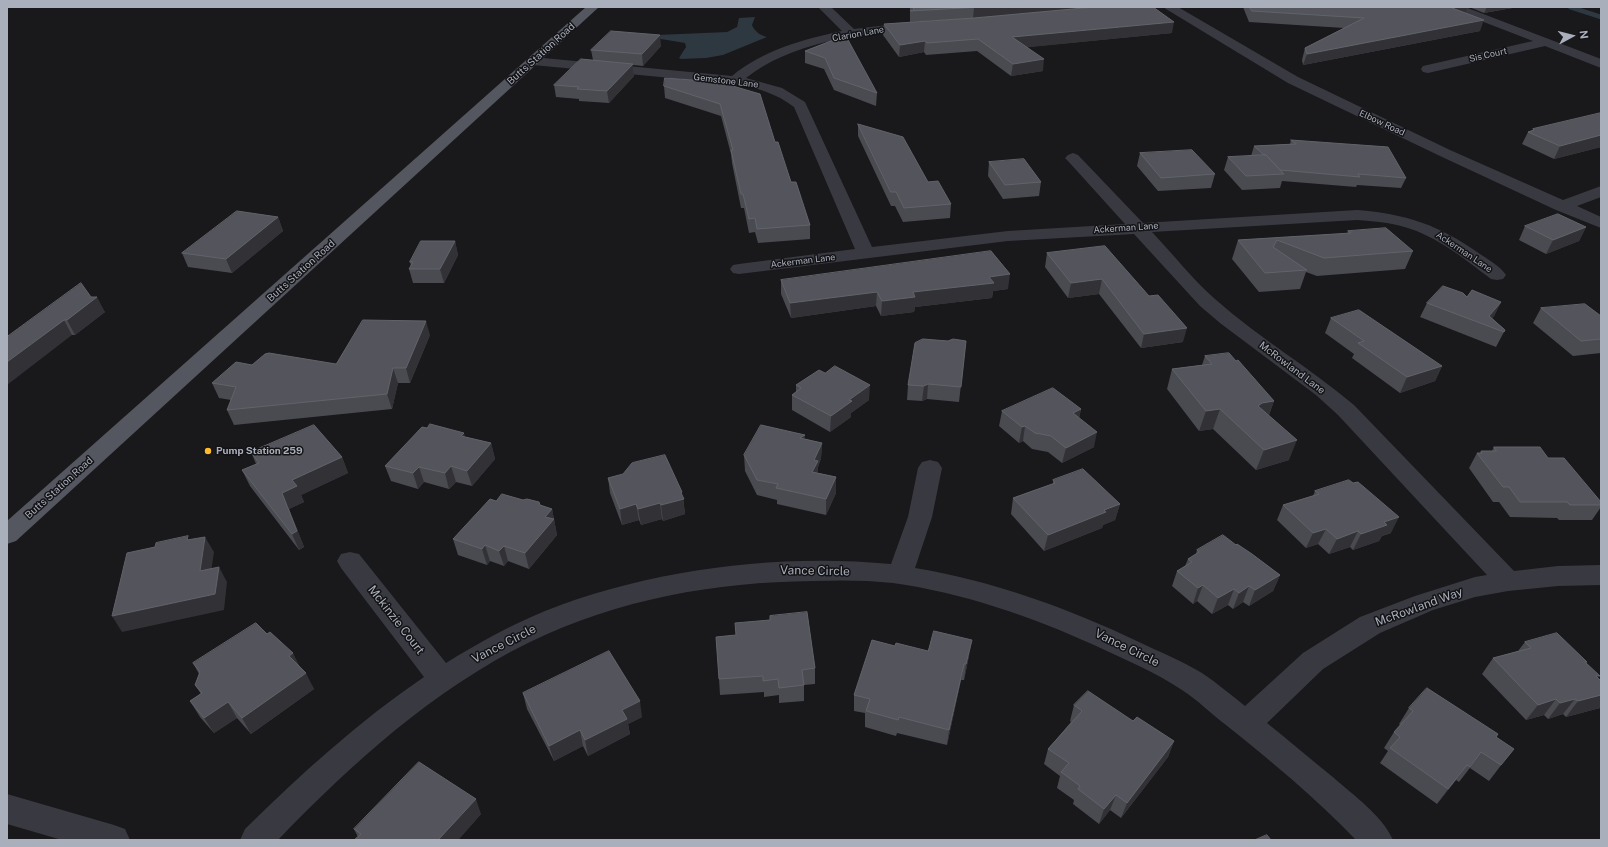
<!DOCTYPE html>
<style>
body{margin:0}
#map{position:relative;width:1608px;height:847px;overflow:hidden;background:#19181b;font-family:"Public Sans",sans-serif}
canvas{display:block}
.frame{position:absolute;inset:0;border:8px solid #aaafbc;pointer-events:none}
.north{position:absolute;left:1552px;top:16px;width:40px;height:40px;-webkit-text-stroke:3px #131316;paint-order:stroke;rotate:83deg;font-size:11px;font-weight:700;line-height:16px;text-align:center;color:#aaafbc}
.north::after{content:'';display:block;margin:auto;width:14px;height:18px;background:#aaafbc;clip-path:polygon(50% 0,100% 100%,50% 72%,0 100%)}
</style>
<div id="map">
<canvas width="1608" height="847"></canvas>
<div class="frame"></div>
<div class="north">N</div>
</div>
<script>
const ctx = document.querySelector('canvas').getContext('2d');
ctx.lineJoin = 'round';
function fill(path, color) { ctx.fillStyle = color; ctx.fill(path, 'evenodd'); }
function stroke(path, color, width, dash) { ctx.strokeStyle = color; ctx.lineWidth = width; ctx.lineCap = dash ? 'butt' : 'round'; ctx.setLineDash(dash || []); ctx.stroke(path); }
function drawText(font, color, halo, rows, align = 'center') {
  ctx.font = font + ' "Public Sans",sans-serif'; ctx.lineWidth = 3; ctx.setLineDash([]); ctx.textBaseline = 'middle'; ctx.strokeStyle = halo; ctx.fillStyle = color; for (const [text, x, y, turn = 0] of rows) {
    ctx.save(); ctx.translate(x, y); ctx.rotate((+turn || 0) * Math.PI / 180); ctx.textAlign = isNaN(turn) ? turn : align; if (halo) ctx.strokeText(text, 0, 0); ctx.fillText(text, 0, 0); ctx.restore();
  }
}
fill(new Path2D(`
 M755 17 752 25C755 32 760 35 767 37L723 55 706 58 681 59 679 58 686 47 685 43 655 38 657 35 727 32 737 27 739 18Z`), '#2d3841');
stroke(new Path2D(`
 M1570 7 1601 17`), '#2d3841', 4.5);
fill(new Path2D(`
 M818 7H831L854 29 913 22 917 23 919 26 917 29 913 30C859 33 790 43 746 78L782 88 805 102 872 247 1008 231 1125 224 1068 161 1065 158 1068 155 1073 153 1078 155 1143 223 1357 210C1407 214 1439 225 1480 254 1489 260 1500 266 1506 275L1503 279 1497 280 1491 279C1462 257 1433 233 1397 225 1384 222 1370 221 1357 220L1152 232C1173 254 1192 279 1215 299 1259 338 1309 367 1354 405L1514 571 1558 566 1601 565V585L1558 586 1508 591 1475 597 1433 610 1380 633 1323 669 1267 723C1290 741 1311 760 1334 778 1354 796 1382 815 1393 840H1356C1316 798 1271 761 1226 725 1211 714 1198 700 1182 690 1155 672 1124 659 1094 645 1030 616 963 593 893 583 867 580 839 580 813 581 715 582 619 599 530 642 434 689 352 763 278 840H240L245 829C301 774 359 721 424 677L341 568 337 561 341 554 350 552 359 554 446 663C478 643 511 625 545 611 650 569 779 553 891 564L908 517 918 468 922 462 930 460 938 462 942 468 932 517 915 568C993 581 1068 608 1139 642 1160 652 1182 661 1202 673 1217 683 1231 695 1245 706L1303 653 1360 617 1415 596 1475 577 1487 575 1338 415 1316 395 1220 323 1200 306 1134 234 1008 241 739 274 733 273 730 269 733 265 739 264 855 249 794 107C776 93 757 88 735 84L533 65 528 64 527 61 528 58 533 57 732 76C763 50 804 39 842 31Z
 M1164 7H1178L1298 77 1450 150 1563 200 1601 186V197L1577 206 1601 217V228L1556 210 1440 156 1288 83 1166 9Z
 M1448 7H1465L1601 59V68L1545 46 1428 73 1423 72 1421 69 1423 66 1533 41 1450 9Z
 M7 794 114 825 125 829 130 840H62L7 824Z`), '#393a41');
fill(new Path2D(`
 M586 7H599L16 541 7 544V521Z`), '#555760');
fill(new Path2D(`
 M910 7H1153L1172 33 1027 47 1043 71 1011 76 977 51 926 55 924 52 899 57 883 35 884 24 978 18 910 22Z
 M1243 7H1468L1466 13 1480 31 1303 65 1302 60 1305 48 1344 28 1249 22Z
 M1469 7H1518L1484 13Z
 M836 39 877 93 876 106 834 90 824 69 805 63V51Z
 M661 46 643 66 633 65 634 76 609 103 579 101V99L556 97 554 85 593 60 591 50Z
 M719 82 775 142 791 182 810 225V239L758 243 755 232 749 233 744 208H741L732 163 731 154 721 116 665 98 664 86Z
 M1601 113V147L1554 159 1522 144 1528 132 1533 130V129Z
 M858 124 928 182 951 204 950 218 903 222 895 206H891L858 136Z
 M1291 140 1406 178 1401 188 1357 185 1356 187 1282 181 1280 188 1242 190 1224 170 1228 157 1251 156 1254 146 1290 144Z
 M1140 153 1215 174 1211 188 1158 191 1137 166Z
 M989 162 1041 182 1039 196 1003 199 988 176Z
 M278 217 283 231 232 273 188 267 182 253Z
 M1525 226 1586 227 1579 241 1546 254 1519 240Z
 M1348 231 1413 251 1405 269 1317 276 1306 272 1300 289 1259 292 1232 259 1238 240 1347 234Z
 M455 241 458 255 444 283H413L409 269 411 266 410 262Z
 M1105 246 1183 342 1141 348 1099 294 1068 298 1045 267 1047 253Z
 M781 280 1008 289 993 291 992 298 915 307 914 312 881 316 876 306 791 318 781 294Z
 M91 297 105 312 75 335H72L7 337Z
 M1467 297 1501 302 1494 316 1492 318 1505 330 1496 347 1420 317 1427 303Z
 M1541 308 1601 316V353L1573 356 1533 323Z
 M1331 318 1442 366 1435 381 1400 393 1352 358 1354 354 1325 333Z
 M430 335 410 383H398L392 409 234 425 227 410 231 400 219 398 212 383 336 364Z
 M948 341H966L959 402 927 399 922 401 907 400 908 385Z
 M1205 356 1236 361 1274 401 1269 415 1289 460 1256 470 1213 429 1199 431 1167 389 1172 369 1202 365Z
 M796 385 869 400 851 413V417L830 432 792 410V395L796 392Z
 M1081 409 1079 418 1094 447 1062 463 1048 452 1032 449 1023 441 1019 443 999 426 1002 411Z
 M805 435V439L822 443 821 458 818 467V473L836 477V493L826 515 777 504V500L757 495 745 471 744 455Z
 M465 437 491 443 495 459 472 486 456 482 449 489 424 482 418 489 391 481 385 466Z
 M1494 447 1548 458 1601 502V507L1592 520H1559L1557 518 1510 517 1499 502H1493L1469 468 1477 453H1480L1481 451H1492Z
 M251 452 342 457 348 473 301 495 304 502 289 509 304 547 299 550 250 486 242 470 256 464Z
 M608 478 683 497 685 514 663 521 662 519 641 525 639 520 622 525 610 493Z
 M1053 480 1120 504 1115 520 1103 525 1102 528 1044 551 1011 514 1013 498 1053 484Z
 M1315 491 1391 533 1382 536 1379 541 1353 550 1350 547 1329 554 1318 544 1306 548 1277 520 1283 505 1313 496Z
 M523 500 552 509 557 535 529 569 508 561 504 566 490 561 487 565 458 555 453 539 496 501Z
 M1236 545 1280 575 1273 591 1249 606 1243 602 1233 609 1228 605 1212 614 1197 601 1193 604 1172 586 1177 571 1185 566 1188 559 1196 554 1197 550Z
 M770 616 815 668V684L804 685V701L779 703V695L764 697V692L720 695 719 679 736 635 770 620Z
 M1525 642 1587 662 1586 663 1598 678 1600 708 1566 717 1563 714 1548 719 1544 715 1526 720 1482 674 1493 658 1518 651Z
 M928 651 969 656 964 680H961L947 745 897 733 896 736 865 727V713L854 711V695Z
 M193 663 300 667 314 689 251 734 237 718 214 733 200 717 190 701 201 694 195 685 199 674Z
 M523 693 642 717 628 724 630 734 588 756 583 746 554 761 527 709Z
 M1074 705 1133 721 1174 741 1168 757 1121 818 1110 810 1099 824 1073 804 1074 800 1057 788 1060 776 1044 764 1048 749 1071 722 1070 721Z
 M1409 708 1498 734 1496 737 1502 764 1489 781 1470 768 1459 782 1456 780 1437 804 1380 763 1388 751 1384 748 1394 732 1400 725 1399 724Z
 M481 814 458 840H354L358 837 354 829Z`), '#494b50');
fill(new Path2D(`
 M981 7H1112L973 18 974 8Z
 M1460 7H1468L1465 16 1452 8Z
 M1487 7H1518L1484 13Z
 M1484 20 1480 31 1303 65 1307 54Z
 M1174 22 1172 33 1011 49 1012 37Z
 M660 35 661 46 643 66 642 54Z
 M925 41 924 52 899 57 900 45Z
 M1044 59 1043 71 1011 76 1013 64Z
 M633 64 634 76 609 103 607 91Z
 M1601 135V147L1554 159 1560 146Z
 M278 217 283 231 232 273 226 259Z
 M1586 227 1579 241 1546 254 1553 240Z
 M455 241 458 255 444 283 440 269Z
 M1010 274 1008 289 993 291 992 298 915 307 914 312 881 316 882 301 913 292 989 277Z
 M1102 279 1099 294 1068 298 1071 283Z
 M877 292 876 306 791 318 790 303Z
 M97 297 105 312 75 335 67 320Z
 M1501 302 1494 316 1486 325 1489 316Z
 M64 320 72 335 7 385V362Z
 M426 321 430 335 410 383 406 368Z
 M1187 328 1183 342 1141 348 1144 334Z
 M1442 366 1435 381 1400 393 1407 377Z
 M393 368 398 383 392 409 387 394Z
 M928 384 927 399 922 401 924 386Z
 M870 385 869 400 851 413V417L830 432 831 416 849 400Z
 M1274 401 1266 422 1258 406 1262 403Z
 M1081 409 1078 424 1073 413Z
 M1220 409 1213 429 1199 431 1206 411Z
 M1025 426 1023 441 1019 443 1022 427Z
 M1097 432 1094 447 1062 463 1066 448Z
 M464 433 468 448 461 436Z
 M805 435V450L800 438Z
 M1297 440 1289 460 1256 470 1264 450Z
 M491 443 495 459 472 486 467 471Z
 M822 443 821 458 818 467V476L812 472 814 460Z
 M342 457 348 473 301 495 304 502 289 509 304 547 299 550 292 534 282 493 292 480Z
 M451 466 456 482 449 489 445 473Z
 M419 467 424 482 418 489 413 473Z
 M836 477V493L826 515V499Z
 M682 492 685 514 663 521 661 505Z
 M660 503 662 519 641 525 638 509Z
 M636 504 639 520 622 525 620 509Z
 M1120 504 1115 520 1103 525 1102 528 1044 551 1048 535 1104 510Z
 M552 509 557 535 529 569 525 553 545 517Z
 M1399 517 1391 533 1382 536 1379 541 1353 550 1361 534 1384 522Z
 M1326 529 1318 544 1306 548 1313 533Z
 M1358 531 1350 547 1329 554 1337 539Z
 M205 537 214 552 209 586 200 571Z
 M485 545 490 561 487 565 482 549Z
 M504 546 508 561 504 566 499 551Z
 M219 567 227 582 224 610 122 632 112 616Z
 M1280 575 1273 591 1249 606 1255 590Z
 M1203 585 1197 601 1193 604 1198 588Z
 M1249 586 1243 602 1233 609 1239 593Z
 M1234 589 1228 605 1212 614 1218 598Z
 M972 640 969 656 964 680 966 664Z
 M293 653 301 669 289 656Z
 M964 664 961 680 947 745 949 730Z
 M306 673 314 689 251 734 242 718Z
 M1601 695V706L1600 708 1566 717 1578 701Z
 M1556 699 1544 715 1526 720 1538 705Z
 M1575 699 1563 714 1548 719 1560 703Z
 M640 701 642 717 628 724 630 734 588 756 585 740 622 710Z
 M228 702 237 718 214 733 204 718Z
 M580 730 583 746 554 761 549 746Z
 M1174 741 1168 757 1121 818 1127 803Z
 M1481 752 1470 768 1459 782Z
 M1467 765 1456 780 1437 804 1448 789Z
 M1116 795 1110 810 1099 824 1104 809Z
 M476 799 481 814 458 840H438Z`), '#323236');
const building = new Path2D(`
 M913 7H981L910 11 914 10Z
 M1095 7H1153L1174 22 1012 37 1044 59 1013 64 978 39 927 43 925 41 900 45 884 24 974 18Z
 M1250 7H1460L1452 8 1484 20 1307 54 1305 48 1364 18 1252 11Z
 M611 31 660 35 642 54 591 50Z
 M847 38 877 93 834 78 825 58 805 51 836 39Z
 M581 59 633 64 607 91 577 89 579 87 554 85Z
 M665 78 719 82 760 94 775 142H778L791 182H796L810 225 757 229 755 218 749 219 743 194H741L731 150H733L720 104 664 86Z
 M1601 113V135L1560 146 1528 132 1534 130 1533 129Z
 M858 124 903 137 928 182 938 181 951 204 904 208 896 192H891Z
 M1291 140 1388 147 1406 178 1358 174 1360 177 1280 170 1266 155H1264L1254 146 1296 144Z
 M1192 150 1215 174 1161 178 1140 153Z
 M1266 155 1284 174 1246 176 1228 157Z
 M1024 159 1041 182 1005 185 989 162Z
 M237 211 278 217 226 259 182 253Z
 M1558 214 1586 227 1553 240 1525 226Z
 M1386 228 1413 251 1324 258 1277 240 1273 247 1307 270 1265 273 1238 240 1351 233 1348 231Z
 M421 241H455L440 269H409L413 262H410Z
 M1105 246 1149 296 1158 295 1187 328 1144 334 1102 279 1071 283 1047 253Z
 M991 251 1010 274 989 277 994 283 913 292 915 297 882 301 877 292 790 303 781 280Z
 M81 283 91 297H97L67 320H64L7 362V337Z
 M1443 286 1463 293 1467 297 1472 290 1501 302 1489 316 1505 330 1504 332 1427 303Z
 M1585 304 1601 316V339L1581 341 1541 308Z
 M1359 310 1442 366 1407 377 1358 343 1364 341 1331 318Z
 M363 320 426 321 406 368H393L387 394 227 410 236 387 212 383 236 362 252 365 265 354 269 353 336 364Z
 M923 339 948 341 953 339 966 341 961 387 928 384 924 386 908 385 915 343Z
 M1229 353 1236 361 1238 360 1274 401 1262 403 1258 406 1297 440 1264 450 1220 409 1206 411 1172 369 1212 364 1205 356Z
 M835 366 870 385 849 400 852 401 831 416 792 395 801 388 796 385 819 370 825 373Z
 M1053 388 1081 409 1073 413 1097 432 1066 448 1051 436 1035 433 1025 426 1022 427 1002 411Z
 M430 424 464 433 461 436 491 443 467 471 451 466 445 473 419 467 413 473 385 466 422 427 427 428Z
 M314 425 342 457 292 480 297 486 282 493 297 531 292 534 242 470 259 463 251 452Z
 M761 425 805 435 800 438 822 443 814 460 818 461 812 472 836 477 826 499 776 488 778 484 757 480 744 455Z
 M1494 447H1540L1548 458H1564L1601 502V505H1570L1567 502H1520L1509 487H1503L1477 453H1482L1481 451H1496Z
 M665 455 682 492 681 493 684 499 661 505 660 503 638 509 636 504 620 509 608 478 623 474 632 463Z
 M1083 469 1120 504 1104 510 1106 512 1048 535 1013 498 1055 483 1053 480Z
 M1349 480 1353 483 1358 482 1399 517 1384 522 1387 525 1361 534 1358 531 1337 539 1326 529 1313 533 1283 505 1319 494 1315 491Z
 M502 494 523 500 527 499 539 502 540 505 552 509 545 517 554 519 525 553 504 546 499 551 485 545 482 549 453 539 490 499 496 501Z
 M1223 535 1236 545 1237 544 1252 554 1280 575 1255 590 1249 586 1239 593 1234 589 1218 598 1203 585 1198 588 1177 571 1192 562 1188 559 1199 552 1197 550Z
 M188 536 187 540 205 537 200 571 219 567 215 594 112 616 127 553 155 547 156 543Z
 M807 612 815 668 802 670 804 685 779 688 778 679 763 681V676L719 679 716 637 736 635 735 623 770 620V616Z
 M256 623 267 634 270 632 293 653 289 656 306 673 242 718 228 702 204 718 190 701 202 693 195 685 200 672 193 663Z
 M934 631 972 640 966 664H964L949 730 899 717 898 720 866 711 870 699 854 695 872 640 895 646 896 643 928 651Z
 M1557 633 1587 662H1585L1600 676H1596L1601 681V695L1578 701 1575 699 1560 703 1556 699 1538 705 1493 658 1531 648 1525 642Z
 M609 651 640 701 622 710 627 719 585 740 580 730 549 746 523 693Z
 M1427 688 1498 734 1496 737 1514 749 1501 765 1481 752 1470 767 1467 765 1448 789 1390 748 1400 737 1394 732 1413 711 1409 708Z
 M1088 691 1133 721 1137 717 1174 741 1127 803 1116 795 1104 809 1078 789 1080 786 1061 772 1069 763 1048 749 1082 711 1074 705Z
 M419 762 476 799 438 840H354L361 834 354 829Z
 M1267 835 1271 840H1255Z`);
fill(building, '#54555c');
stroke(building, '#61636b', 1);
for (const [x, y, r, color] of [
 [208,451,4,"#ffb92d"]
]) { const dot = new Path2D(); dot.arc(x, y, r, 0, 2 * Math.PI); ctx.fillStyle = color; ctx.fill(dot); stroke(dot, '#131316', 1.5); }
drawText('9px', '#aaafbc', '#131316', [
 ["Clarion Lane",858,34,-10],
 ["Sis Court",1488,55,-13],
 ["Gemstone Lane",726,81,7],
 ["Elbow Road",1382,123,25],
 ["Ackerman Lane",1126,228,-4],
 ["Ackerman Lane",1464,252,34],
 ["Ackerman Lane",803,261,-7]
]);
drawText('10px', '#aaafbc', '#131316', [
 ["Butts Station Road",541,54,-42],
 ["Butts Station Road",301,271,-42],
 ["McRowland Lane",1292,368,37],
 ["Butts Station Road",59,488,-42]
]);
drawText('bold 10px', '#aaafbc', '#131316', [
 ["Pump Station 259",216,451]
], 'left');
drawText('12px', '#aaafbc', '#131316', [
 ["Vance Circle",815,571,1],
 ["McRowland Way",1419,607,-20],
 ["Mckinzie Court",396,620,52],
 ["Vance Circle",504,644,-27],
 ["Vance Circle",1127,648,26]
]);
</script>
